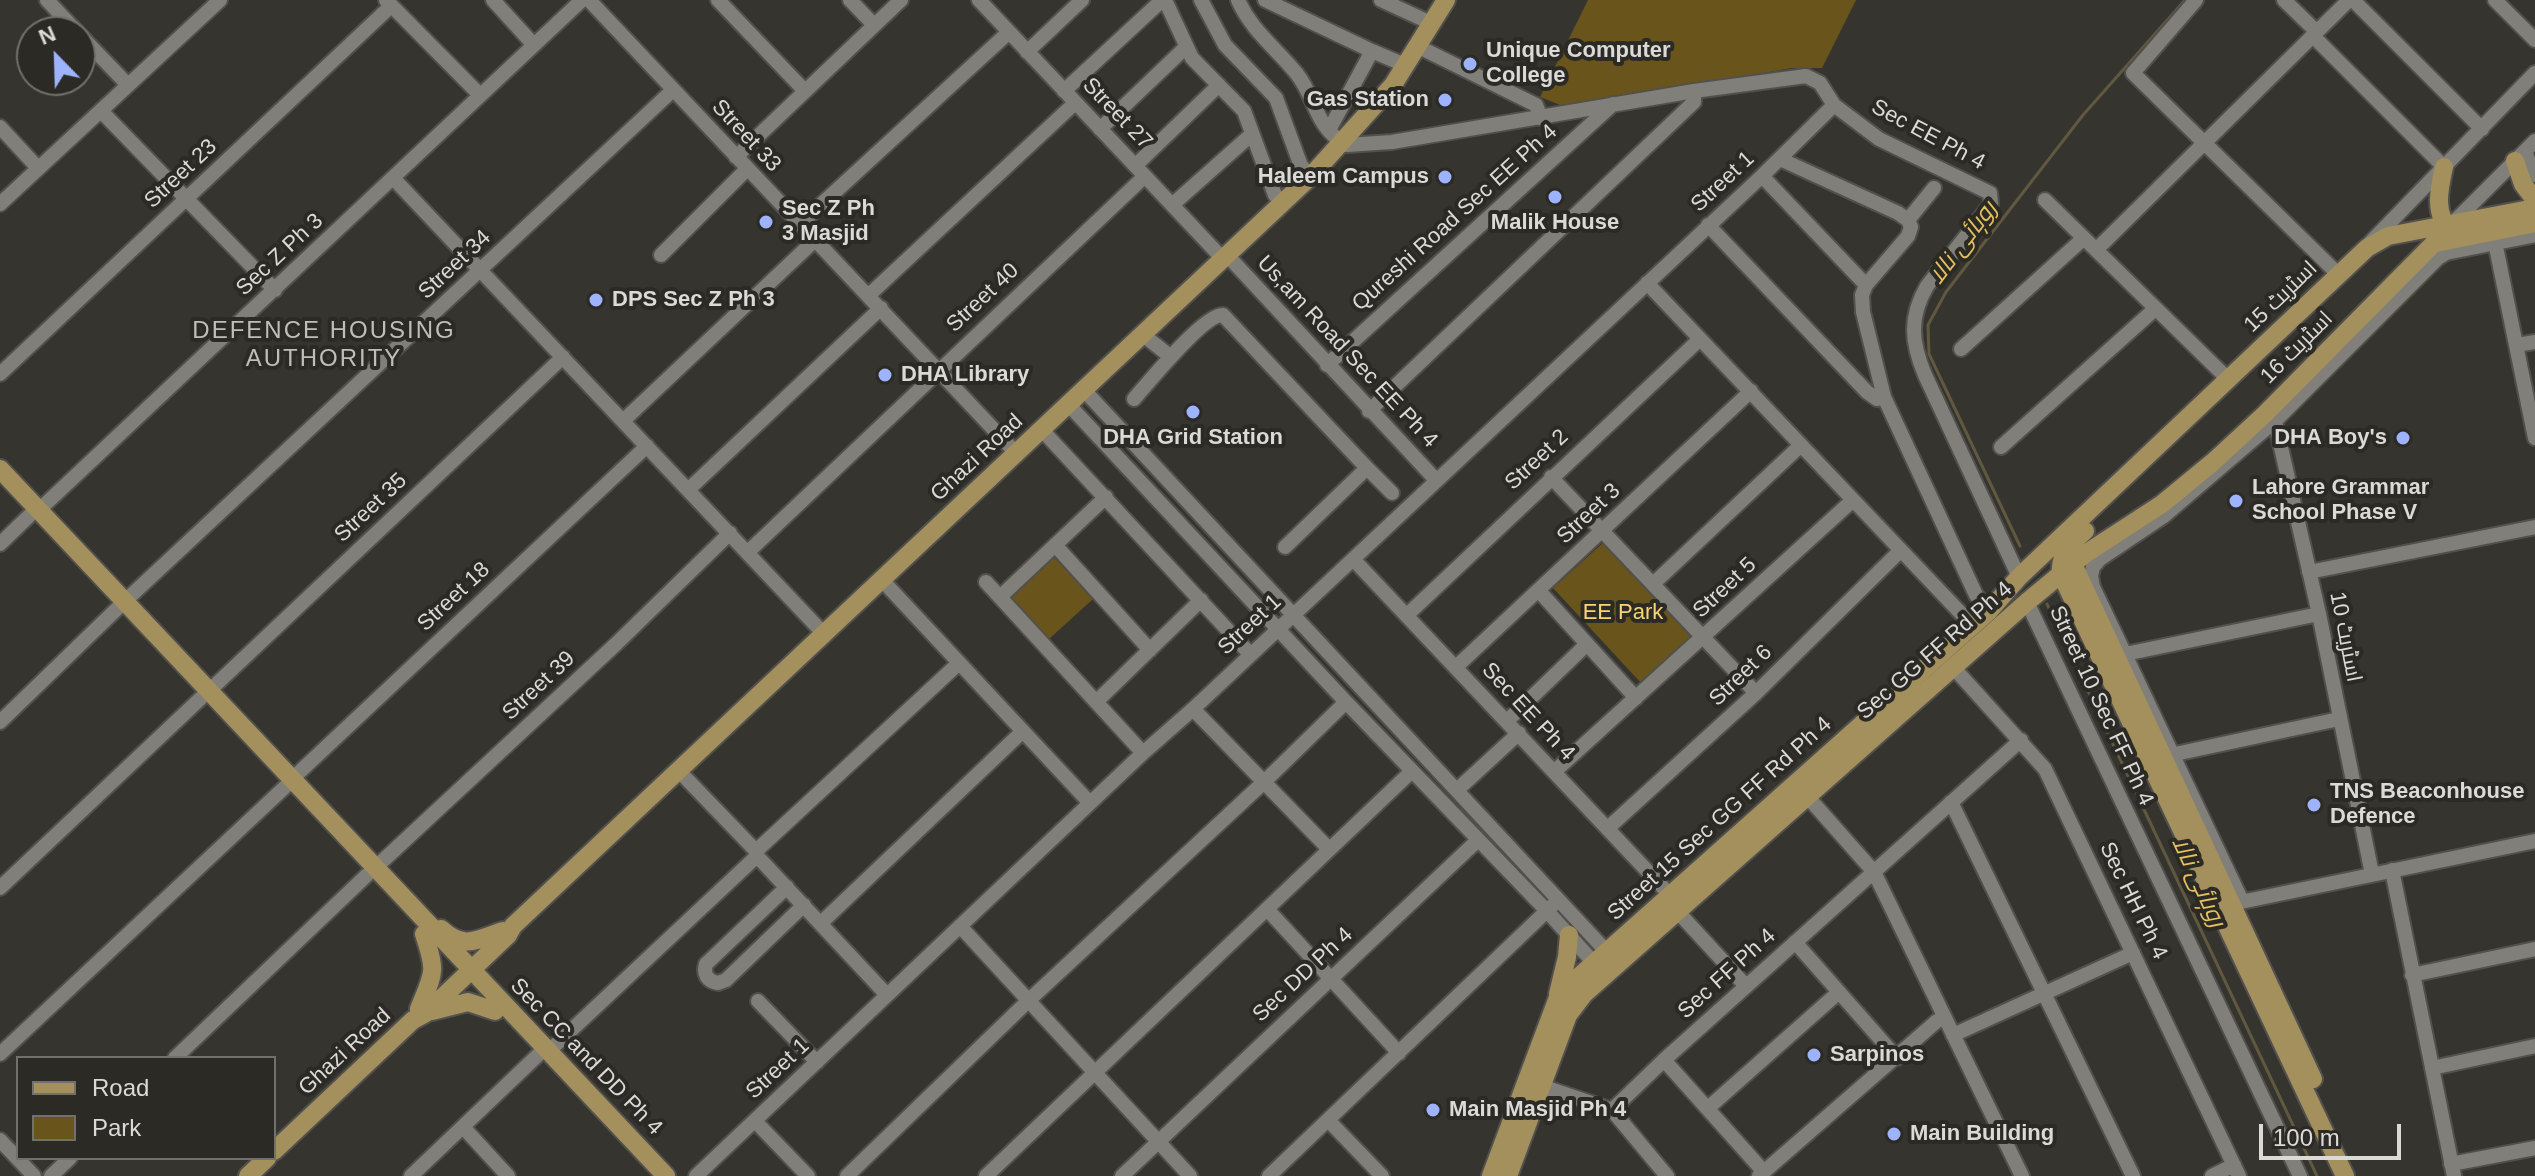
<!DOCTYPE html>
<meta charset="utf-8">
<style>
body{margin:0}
#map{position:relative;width:2535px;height:1176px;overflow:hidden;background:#35342f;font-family:Helvetica,sans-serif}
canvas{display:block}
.legend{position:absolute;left:16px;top:1056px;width:260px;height:104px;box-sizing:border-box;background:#2b2a25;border:2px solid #71706c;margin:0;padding:10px 14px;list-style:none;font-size:24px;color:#dbdad7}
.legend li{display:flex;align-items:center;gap:16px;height:40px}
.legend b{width:40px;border:2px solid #71706c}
.north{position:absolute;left:16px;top:16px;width:80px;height:80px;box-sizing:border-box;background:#2b2a25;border:2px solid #71706c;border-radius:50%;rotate:337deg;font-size:22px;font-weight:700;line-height:32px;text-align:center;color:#dbdad7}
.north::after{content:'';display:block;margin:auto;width:28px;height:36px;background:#9eb3fd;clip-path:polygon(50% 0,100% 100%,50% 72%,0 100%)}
.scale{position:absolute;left:2259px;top:1124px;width:142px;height:36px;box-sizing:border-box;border:4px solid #dbdad7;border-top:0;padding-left:10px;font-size:24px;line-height:28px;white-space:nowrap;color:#dbdad7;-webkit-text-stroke:6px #2b2a25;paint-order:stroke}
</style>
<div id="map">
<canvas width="2535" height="1176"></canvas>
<ul class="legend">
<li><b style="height:10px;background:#a4905d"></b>Road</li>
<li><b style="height:22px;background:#69551c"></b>Park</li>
</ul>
<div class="north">N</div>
<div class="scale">100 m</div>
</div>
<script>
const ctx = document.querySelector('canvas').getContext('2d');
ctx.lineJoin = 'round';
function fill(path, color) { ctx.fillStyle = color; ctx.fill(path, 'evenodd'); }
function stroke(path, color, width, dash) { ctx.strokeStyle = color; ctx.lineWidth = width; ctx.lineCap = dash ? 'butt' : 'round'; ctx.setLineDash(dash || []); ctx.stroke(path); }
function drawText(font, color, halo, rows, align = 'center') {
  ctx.font = font + ' Helvetica,Cairo,sans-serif'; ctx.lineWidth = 8; ctx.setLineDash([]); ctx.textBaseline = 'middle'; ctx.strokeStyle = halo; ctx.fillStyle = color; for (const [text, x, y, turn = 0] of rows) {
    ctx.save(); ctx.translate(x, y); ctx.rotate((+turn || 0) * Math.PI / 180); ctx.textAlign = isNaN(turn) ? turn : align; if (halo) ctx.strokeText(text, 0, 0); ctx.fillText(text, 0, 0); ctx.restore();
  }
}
fill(new Path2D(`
 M1588 0H1856L1822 68H1792L1565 107 1540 97Z
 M1604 542 1692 638 1642 684 1553 588Z
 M1052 555 1093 599 1048 640 1008 596Z`), '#69551c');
stroke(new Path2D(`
 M2020 546 1929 354 1928 325 1946 292 2083 115 2185 0
 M2047 604 2317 1176`), '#615840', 3);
const minor = new Path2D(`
 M47 0 77 32
 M386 0 480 95
 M493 0 533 44
 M589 0 1016 453
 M718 0 804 90
 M850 0 874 25
 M979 0 1223 259
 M1201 0 1225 45 1276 98 1301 166 1311 176
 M1238 0C1251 30 1276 48 1297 74 1316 98 1315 128 1347 145L1392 142 1694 91 1806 76 1820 83 1834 105 1879 139 1990 193 1991 204 1927 286C1909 317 1911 342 1925 375L2019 577
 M1265 0 1372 51 1329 130
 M1381 0 1433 24
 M2196 0 2133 73 2338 274
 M2284 0 2317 32
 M2353 0 2482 129
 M2495 0 2535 40
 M80 35 128 85
 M2313 36 2444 167
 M1419 47 1536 105 1541 118
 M1372 51 1407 66
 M1027 52 1082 0
 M1064 91 1160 2 1165 0 1192 58 1244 111 1275 195 1283 203
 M102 112 275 290
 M0 127 38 168
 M1100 129 1186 47
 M2525 152 2535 175
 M736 157 901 0
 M1780 159 1898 213 1908 220 1911 227 1908 236 1866 285 1862 295 1863 312 1884 397 1976 595 1989 611
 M1136 165 1219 85
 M1762 176 1866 285
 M394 179 824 634
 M2045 200 2229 380
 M0 204 220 0
 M1172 205 1252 134
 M1908 220 1934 188
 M2453 223 2535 141
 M800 224 1009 32
 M1708 225 1867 392 1877 399 1884 397
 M2495 242 2535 438
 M2369 244 2535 73
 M2097 249 2349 0
 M661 255 747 169
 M1227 255 1436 480
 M1647 283 1973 626
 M869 295 1075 103
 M1142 334 1171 357
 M2517 345 2535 342
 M1961 349 2084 238
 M1327 365 1613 104
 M0 374 391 6
 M1083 389 1607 952
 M1134 399C1149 382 1204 314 1223 315L1367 468 1285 547
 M1068 404 1346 702 1547 911 1594 963
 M1369 411 1694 102V91
 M2269 417 2275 421 2319 614 2372 874
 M624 420 815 240
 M1042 430 1250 654
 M2001 447 2155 309
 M1367 468 1392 493
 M1551 477 1756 693
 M689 489 881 308
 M39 510 582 0
 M0 544 29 516
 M1055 545 1150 650
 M748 552 1145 176
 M1353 559 1670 895
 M2309 572 2535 527
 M882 580 1090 803
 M986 582 1143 753
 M1653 584 1800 446
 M1539 591 1636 698
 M1000 597 1106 497
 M2027 602 2300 1176
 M1407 615 1700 339
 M2125 654 2319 614
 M1456 667 1751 391
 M1953 667 2045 769 2239 1176
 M209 691 563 357
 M1096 702 1201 600
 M1193 709 1329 849
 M1507 721 1587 644
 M0 722 124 602 673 90
 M2175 754 2339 719
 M679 771 756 851 757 856 887 995
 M1555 771 1853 500
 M292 779 647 446
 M1457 790 1519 733
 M1807 796 1874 872 2022 1176
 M1951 802 2133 1176
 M1608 828 1756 693 1900 551
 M756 851 959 663
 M375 868 616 644 730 533
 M2392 870 2454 1176
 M787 887 706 964C703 974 707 981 718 983L726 980 804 905
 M0 888 201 698
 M2242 901 2093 587 2091 576 2093 567 2100 559 2164 516 2275 421 2438 258 2446 253 2535 235
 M2236 903 2535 841
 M1267 909 1399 1053
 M1678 912 1746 986
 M821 923 1023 731
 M960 926 1190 1176
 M1795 942 1897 1058
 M2412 975 2535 949
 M758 1001 817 1062
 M1953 1035 2133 953
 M549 1051 757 856
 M0 1054 285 787
 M175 1058 367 875
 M1664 1060 1764 1172
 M2432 1068 2535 1046
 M1541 1086 1612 1110 1667 1176
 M1708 1108 1839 992
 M1612 1110 1664 1060 2021 740
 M1328 1120 1382 1176
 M755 1121 808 1176
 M464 1128 508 1176
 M0 1140 34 1176
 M2451 1164 2535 1148
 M51 1176 70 1158
 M411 1176 538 1055
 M696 1176 1143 753 1193 709 1762 176 1834 105
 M847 1176 1027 1002 1264 782 1346 702
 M986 1176 1412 771
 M1122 1176 1478 840
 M1269 1176 1552 906
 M1759 1176 1937 1021 1945 1018
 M2212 1176 2234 1165`);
const major = new Path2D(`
 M2515 161 2523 184 2535 200
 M2444 167C2439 189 2433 215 2452 232
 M2436 243 2535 223
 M0 469 666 1176
 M2085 531C2071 543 2059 555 2061 574L2345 1176
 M2063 561 2073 564 2313 1079
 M441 929C464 950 476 940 503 931
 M1558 994 1567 957 1569 935
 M419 1009C434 972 437 973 424 934
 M432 1011 468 1002 495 1011
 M274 1151 413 1020 426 1013 508 935 513 926 1311 176 1393 85 1446 0
 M248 1176 267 1158
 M1491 1176 1557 1000 1574 981 1989 611 2019 577 2367 248 2388 236 2535 208
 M1508 1176 1568 1015 1584 994 2027 602 2085 554 2162 504 2213 462 2265 414 2453 224`);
stroke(minor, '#52504d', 18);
stroke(major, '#52504d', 22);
stroke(minor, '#817f7a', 14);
stroke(major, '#a4905d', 18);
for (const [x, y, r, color] of [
 [1470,64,8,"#9eb3fd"],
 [1445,100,8,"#9eb3fd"],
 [1445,177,8,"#9eb3fd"],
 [1555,197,8,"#9eb3fd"],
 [766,222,8,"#9eb3fd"],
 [596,300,8,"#9eb3fd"],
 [885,375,8,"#9eb3fd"],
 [1193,412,8,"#9eb3fd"],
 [2403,438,8,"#9eb3fd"],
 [2236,501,8,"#9eb3fd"],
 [2314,805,8,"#9eb3fd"],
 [1814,1055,8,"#9eb3fd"],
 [1433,1110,8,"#9eb3fd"],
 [1894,1134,8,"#9eb3fd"]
]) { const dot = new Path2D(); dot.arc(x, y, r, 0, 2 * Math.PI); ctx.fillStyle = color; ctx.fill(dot); stroke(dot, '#2b2a25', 3); }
drawText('bold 22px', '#dbdad7', '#2b2a25', [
 ["Unique Computer",1486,51],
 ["College",1486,76],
 ["Gas Station",1429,100,"right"],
 ["Haleem Campus",1429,177,"right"],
 ["Sec Z Ph",782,209],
 ["3 Masjid",782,234],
 ["Malik House",1555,223,"center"],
 ["DPS Sec Z Ph 3",612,300],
 ["DHA Library",901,375],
 ["DHA Grid Station",1193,438,"center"],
 ["DHA Boy's",2387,438,"right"],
 ["Lahore Grammar",2252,488],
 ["School Phase V",2252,513],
 ["TNS Beaconhouse",2330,792],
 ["Defence",2330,817],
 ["Sarpinos",1830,1055],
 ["Main Masjid Ph 4",1449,1110],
 ["Main Building",1910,1134]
], 'left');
drawText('22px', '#dbdad7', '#2b2a25', [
 ["Street 27",1117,114,46],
 ["Sec EE Ph 4",1928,135,28],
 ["Street 33",746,136,47],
 ["Street 23",181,174,-43],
 ["Street 1",1723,182,-43],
 ["Qureshi Road Sec EE Ph 4",1455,218,-42],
 ["Sec Z Ph 3",280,255,-43],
 ["Street 34",455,265,-43],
 ["اسٹریٹ 15",2281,297,-44],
 ["Street 40",983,298,-43],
 ["اسٹریٹ 16",2297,348,-45],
 ["Us,am Road Sec EE Ph 4",1347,352,47],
 ["Ghazi Road",977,458,-43],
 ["Street 2",1537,460,-43],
 ["Street 35",371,508,-43],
 ["Street 3",1589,514,-43],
 ["Street 5",1725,588,-43],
 ["Street 18",454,597,-43],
 ["Street 1",1250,625,-43],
 ["اسٹریٹ 10",2345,637,79],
 ["Sec GG FF Rd Ph 4",1935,651,-41],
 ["Street 6",1741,676,-44],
 ["Street 39",539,686,-43],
 ["Street 10 Sec FF Ph 4",2101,706,65],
 ["Sec EE Ph 4",1528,712,47],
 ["Street 15 Sec GG FF Rd Ph 4",1720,819,-42],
 ["Sec HH Ph 4",2133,901,64],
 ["Sec FF Ph 4",1727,974,-42],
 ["Sec DD Ph 4",1303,975,-43],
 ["Ghazi Road",345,1052,-43],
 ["Sec CC and DD Ph 4",586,1057,46],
 ["Street 1",778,1069,-43]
]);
drawText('22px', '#fad474', '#2b2a25', [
 ["EE Park",1623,613]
]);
drawText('italic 24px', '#e6c160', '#2b2a25', [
 ["روہائی نالا",1963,243,-53],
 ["روہائی نالا",2198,882,65]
]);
ctx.letterSpacing = '2px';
drawText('24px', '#c0beb9', '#2b2a25', [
 ["DEFENCE HOUSING",324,331],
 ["AUTHORITY",324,359]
]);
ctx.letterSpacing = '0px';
</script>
